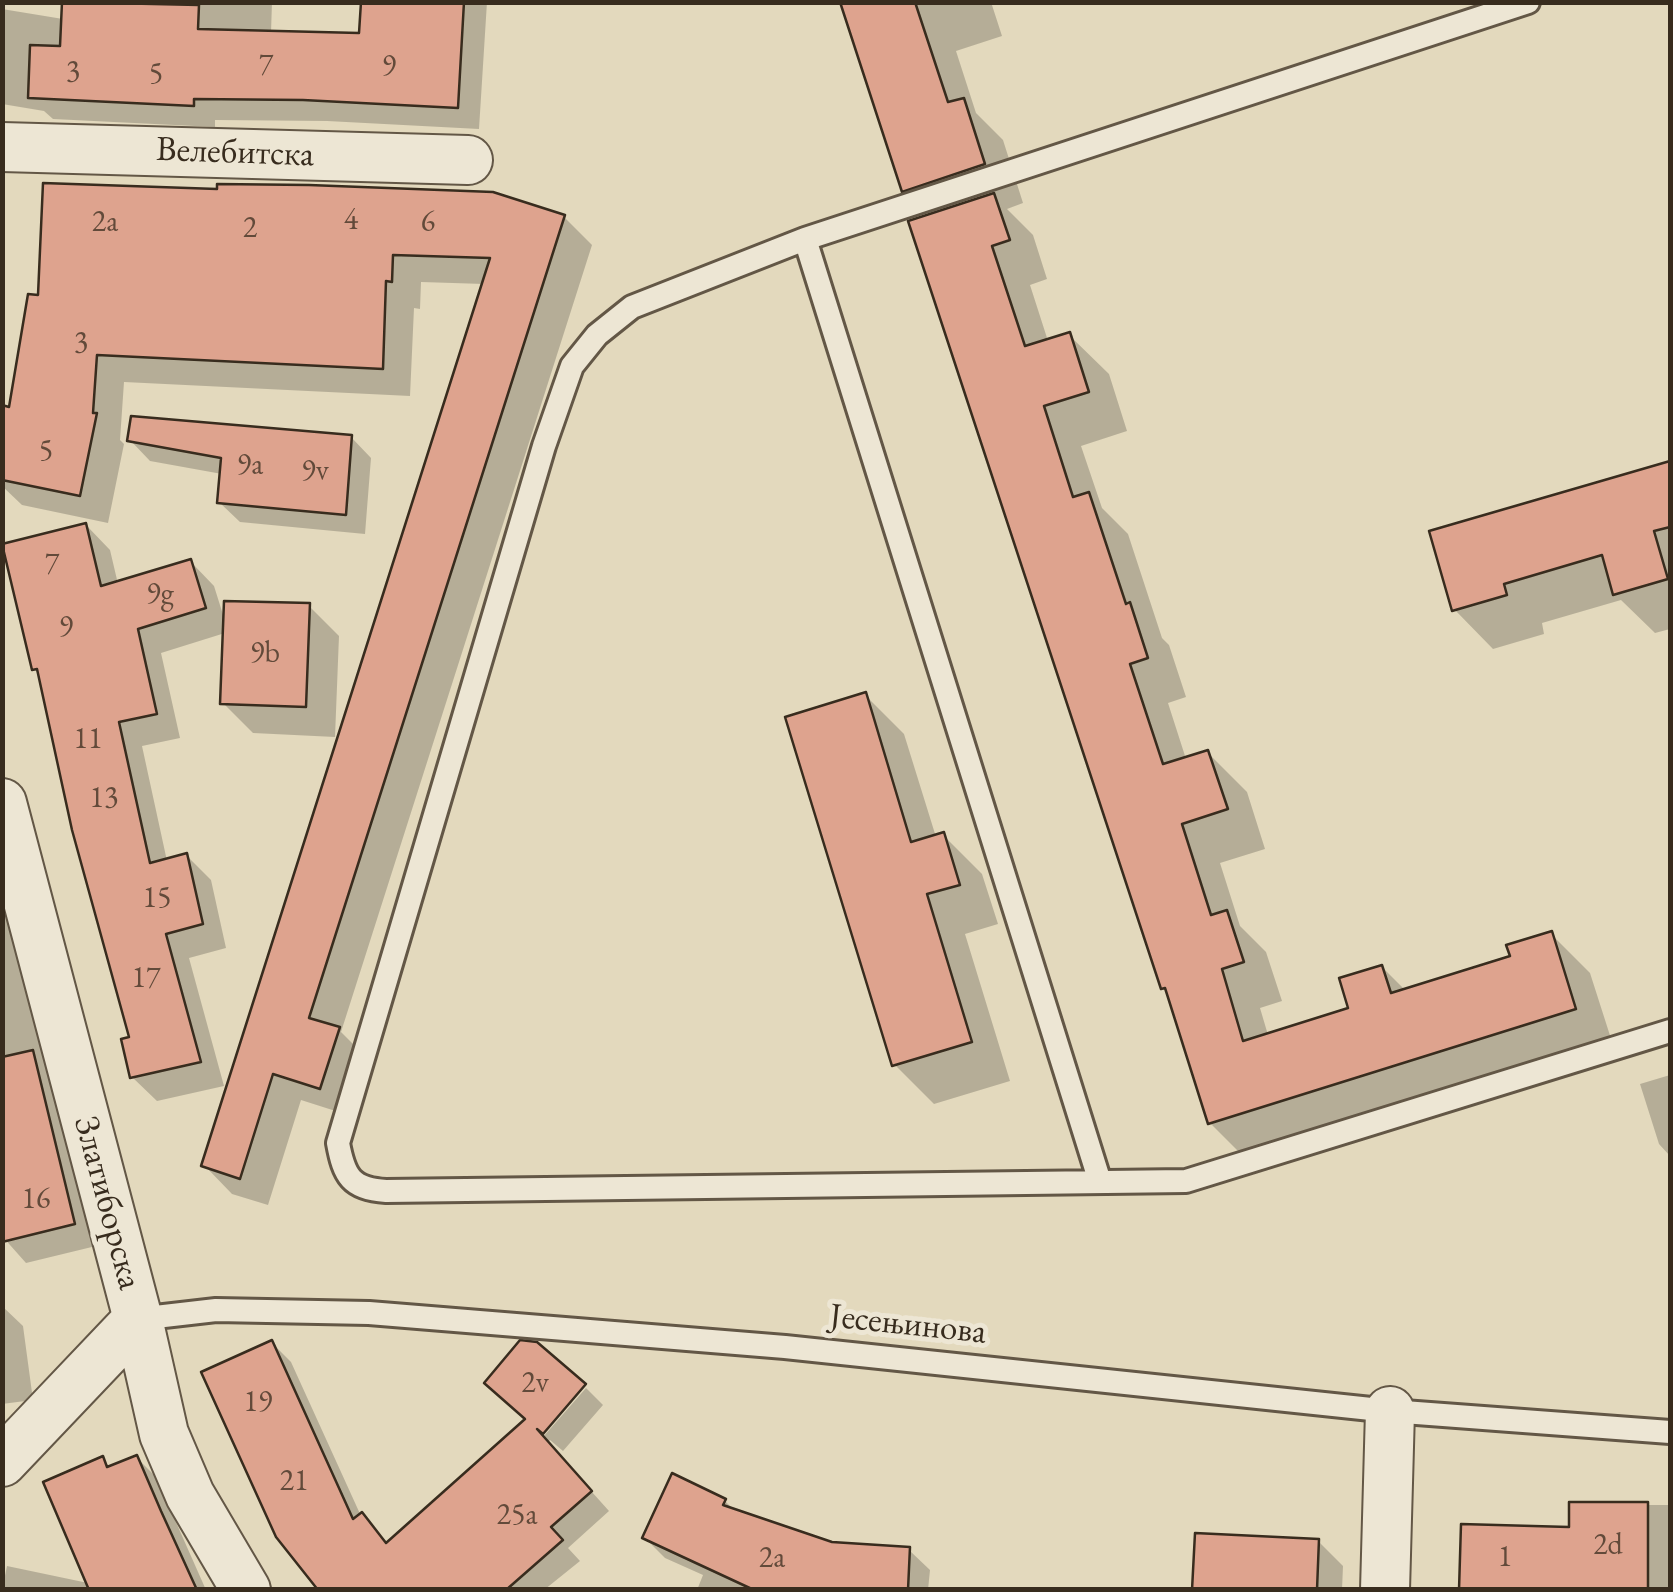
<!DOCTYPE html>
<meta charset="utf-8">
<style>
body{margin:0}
#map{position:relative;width:1673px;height:1592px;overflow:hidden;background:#e3d9bd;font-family:"EB Garamond",serif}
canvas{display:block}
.frame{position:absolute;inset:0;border:5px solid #382c1e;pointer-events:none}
</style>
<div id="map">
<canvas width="1673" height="1592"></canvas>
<div class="frame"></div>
</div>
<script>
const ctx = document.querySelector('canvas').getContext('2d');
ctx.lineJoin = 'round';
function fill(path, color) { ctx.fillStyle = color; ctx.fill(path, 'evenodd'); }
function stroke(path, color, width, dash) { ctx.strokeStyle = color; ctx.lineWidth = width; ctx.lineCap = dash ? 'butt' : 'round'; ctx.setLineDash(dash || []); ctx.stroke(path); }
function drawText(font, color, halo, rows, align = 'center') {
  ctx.font = font + ' "EB Garamond",serif'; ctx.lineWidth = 10; ctx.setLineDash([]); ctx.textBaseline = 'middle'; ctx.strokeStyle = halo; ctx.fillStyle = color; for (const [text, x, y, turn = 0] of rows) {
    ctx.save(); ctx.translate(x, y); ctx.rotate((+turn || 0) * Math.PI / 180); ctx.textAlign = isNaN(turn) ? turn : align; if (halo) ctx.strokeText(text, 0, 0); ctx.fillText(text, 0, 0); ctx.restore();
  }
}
fill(new Path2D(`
 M64 2H272L271 33 361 36 363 2H487L479 129 327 121 215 120V127L53 119 44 111 2 104V9L63 19Z
 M843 2H991L1002 36 956 51 976 113 1003 140 1023 203 1007 209 1033 235 1047 279 1030 285 1048 341 1069 335 1109 374 1127 431 1081 446 1102 508 1128 534 1162 638 1169 645 1186 697 1168 703 1186 759 1207 752 1247 792 1265 849 1220 863 1240 926 1266 952 1282 1001 1260 1008 1268 1035 1351 1009 1382 967 1406 991 1513 958 1551 934 1590 973 1614 1048 1249 1162 1210 1123 1170 996 1163 988 930 216 904 190Z
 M564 217 592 245 341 1032 367 1058 348 1115 301 1100 268 1205 232 1194 204 1165 484 284 421 282 420 309 414 308 410 396 124 382 120 440 124 444 108 523 22 505 2 486V432L11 410 30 297Z
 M351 437 371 458 365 534 240 522 219 502 222 474 150 461 130 440Z
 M1670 463V629L1655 633 1621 600 1542 623 1544 634 1493 649 1454 609 1432 533Z
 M86 525 110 550 118 584 190 561 214 586 225 621 309 606 339 636 335 737 253 733 223 703 225 633 161 653 180 738 142 746 167 861 187 856 211 880 226 948 189 958 224 1086 157 1101 132 1077 133 1039 41 676 34 669Z
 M865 695 904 734 936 837 943 835 982 874 998 924 965 934 1010 1081 934 1104 894 1064Z
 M2 875 96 1246 26 1263 2 1236Z
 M1670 1075V1156L1659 1144 1640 1084Z
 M2 1306 23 1326 33 1400 2 1404Z
 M272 1343 291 1362 361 1516 389 1544 583 1385 532 1442 536 1445 586 1388 603 1405 563 1451 550 1440 548 1443 609 1511 568 1548 580 1561 544 1590H321Z
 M137 1458 156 1477 206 1590H2L7 1566 88 1583 102 1459 111 1468Z
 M725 1501 736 1512 832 1545 909 1550 930 1570 928 1590H697L703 1575 665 1558 645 1538Z
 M1571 1505H1670V1590H1462L1571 1530Z
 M1318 1541 1343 1566 1342 1590H1195Z`), '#0003');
const building = new Path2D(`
 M62 2 199 5 198 29 359 33 361 2H464L458 108 303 100 194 99V106L28 98 30 45 60 46Z
 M840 2H915L948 102 964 98 985 164 902 192Z
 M43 183 217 189V184L309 185 493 192 565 215 309 1018 340 1027 320 1089 273 1074 240 1179 201 1166 490 258 393 255 392 282 386 281 383 369 97 355 93 413H97L80 496 2 480V405L9 407 28 294 38 295Z
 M994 193 1010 240 992 246 1025 346 1070 332 1089 392 1044 406 1073 497 1089 492 1126 604 1130 602 1148 658 1130 664 1163 764 1208 750 1228 809 1182 824 1211 915 1227 910 1244 962 1222 969 1243 1041 1348 1008 1339 978 1382 965 1391 993 1510 956 1506 945 1552 931 1576 1009 1208 1124 1165 988 1161 989 908 221Z
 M131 416 352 435 346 515 217 503 221 458 127 441Z
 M1670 461V527L1654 531 1668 579 1613 595 1602 555 1504 584 1507 595 1452 611 1429 531Z
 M86 523 101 586 191 559 206 608 138 629 157 714 119 722 150 863 187 853 203 924 166 934 201 1062 130 1078 121 1039 129 1037 72 830 37 669 32 670 2 544Z
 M224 601 310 603 306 707 220 704Z
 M866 692 911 842 944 832 960 885 927 894 972 1042 892 1066 785 717Z
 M33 1050 75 1224 2 1242V1057Z
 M272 1340 353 1519 362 1512 386 1543 525 1419 484 1383 520 1340 537 1342 586 1384 543 1434 537 1429 592 1491 551 1527 563 1540 506 1590H318L276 1537 201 1372Z
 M137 1455 161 1511 197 1590H89L43 1482 103 1456 107 1467Z
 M672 1473 726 1499 723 1505 832 1542 910 1547 908 1590H754L642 1538Z
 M1569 1502H1648V1590H1459L1461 1524 1569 1527Z
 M1195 1533 1319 1539 1317 1590H1192Z`);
fill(building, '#dea38e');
stroke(building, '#382c1e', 2.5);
const service = new Path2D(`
 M1528 2 805 239 632 307 597 335 572 366 544 446 338 1143C344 1176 351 1189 386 1191L1186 1181 1670 1031
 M805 239 1100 1182
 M138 1319 216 1310 369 1313 785 1347 1390 1411 1670 1432`);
const minor = new Path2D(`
 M2 147 468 160
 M2 803 138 1319 164 1434 190 1495 246 1590
 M2 1462 138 1319
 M1385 1590 1390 1411`);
stroke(service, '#635746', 28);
stroke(minor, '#635746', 52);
stroke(service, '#ede6d4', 22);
stroke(minor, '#ede6d4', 48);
drawText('30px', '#624a3a', null, [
 ["7",266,66],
 ["9",389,67],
 ["3",73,73],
 ["5",156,75],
 ["4",351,221],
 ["2a",105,223],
 ["6",428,223],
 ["2",250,229],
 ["3",81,344],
 ["5",46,452],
 ["9a",250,466],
 ["9v",315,472],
 ["7",52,565],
 ["9g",160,595],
 ["9",66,628],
 ["9b",265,654],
 ["11",88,740],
 ["13",104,799],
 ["15",157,899],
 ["17",146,979],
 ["16",36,1200],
 ["2v",535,1384],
 ["19",258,1403],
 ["21",294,1482],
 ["25a",517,1516],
 ["2d",1608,1546],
 ["1",1505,1558],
 ["2a",772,1559]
]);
drawText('35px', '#382c1e', '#ede6d4', [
 ["Велебитска",235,153,2],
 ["Златиборска",107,1203,75],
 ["Јесењинова",908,1325,6]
]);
</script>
